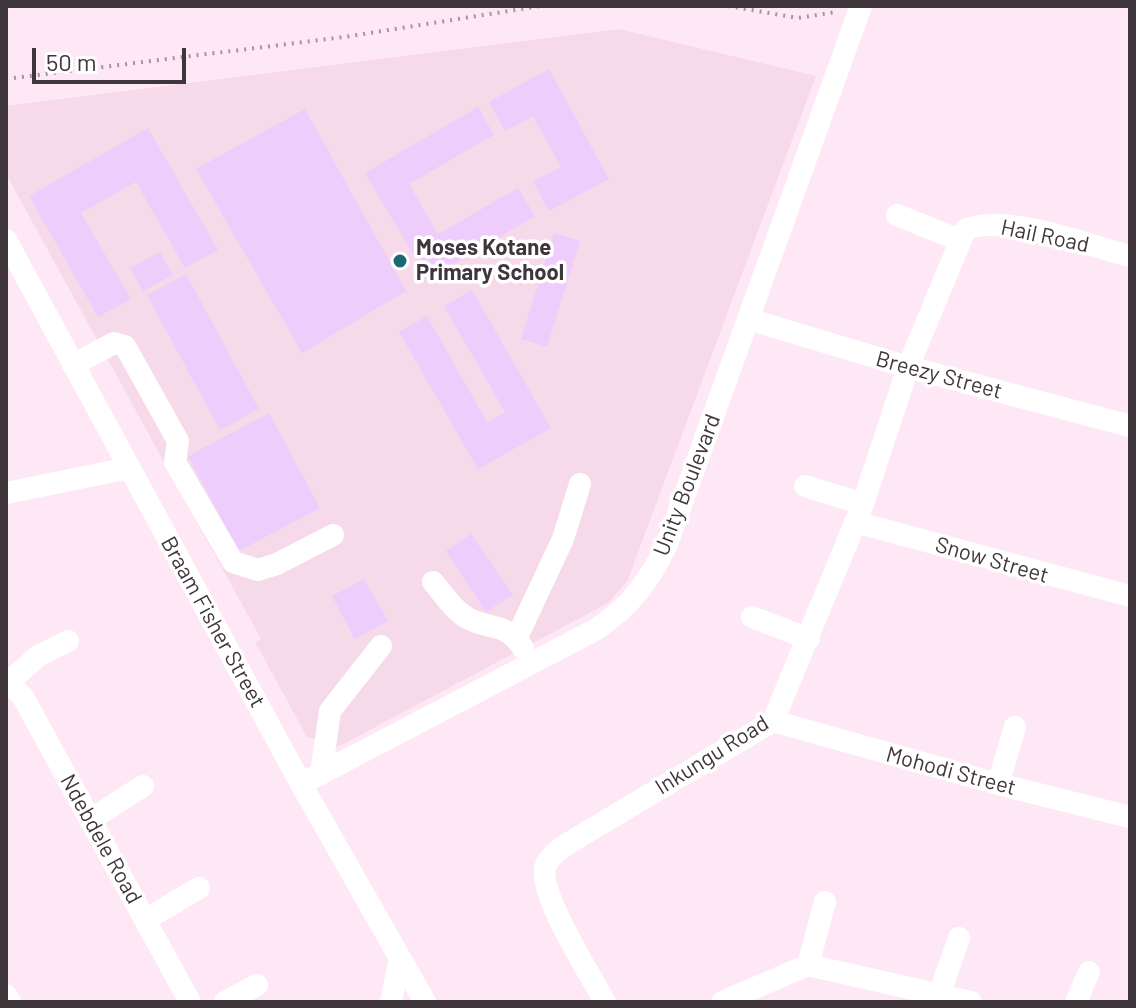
<!DOCTYPE html>
<style>
body{margin:0}
#map{position:relative;width:1136px;height:1008px;overflow:hidden;background:#ffe8f5;font-family:Barlow,sans-serif}
canvas{display:block}
.frame{position:absolute;inset:0;border:8px solid #3e363b;pointer-events:none}
.scale{position:absolute;left:32px;top:48px;width:154px;height:36px;box-sizing:border-box;border:4px solid #3e363b;border-top:0;padding-left:10px;font-size:24px;line-height:28px;white-space:nowrap;color:#3e363b;-webkit-text-stroke:6px #fff;paint-order:stroke}
</style>
<div id="map">
<canvas width="1136" height="1008"></canvas>
<div class="frame"></div>
<div class="scale">50 m</div>
</div>
<script>
const ctx = document.querySelector('canvas').getContext('2d');
ctx.lineJoin = 'round';
function fill(path, color) { ctx.fillStyle = color; ctx.fill(path, 'evenodd'); }
function stroke(path, color, width, dash) { ctx.strokeStyle = color; ctx.lineWidth = width; ctx.lineCap = dash ? 'butt' : 'round'; ctx.setLineDash(dash || []); ctx.stroke(path); }
function drawText(font, color, halo, rows, align = 'center') {
  ctx.font = font + ' Barlow,sans-serif'; ctx.lineWidth = 7; ctx.setLineDash([]); ctx.textBaseline = 'middle'; ctx.strokeStyle = halo; ctx.fillStyle = color; for (const [text, x, y, turn = 0] of rows) {
    ctx.save(); ctx.translate(x, y); ctx.rotate((+turn || 0) * Math.PI / 180); ctx.textAlign = isNaN(turn) ? turn : align; if (halo) ctx.strokeText(text, 0, 0); ctx.fillText(text, 0, 0); ctx.restore();
  }
}
fill(new Path2D(`
 M619 29 816 76 627 582 608 603 338 747 307 737 255 642 261 639 6 174V106Z`), '#f7daea');
fill(new Path2D(`
 M549 69 609 179 549 211 533 181 561 167 533 116 505 131 489 102Z
 M478 107 494 135 409 184 438 234 518 188 535 216 428 279 365 173Z
 M305 109 406 291 302 353 196 169Z
 M148 128 218 250 185 268 136 182 81 213 131 299 98 317 29 196Z
 M554 233 580 241 547 347 521 339Z
 M160 252 173 275 143 291 130 268Z
 M186 274 259 409 220 430 147 295Z
 M472 290 551 428 478 469 399 332 427 316 487 422 505 412 444 306Z
 M269 413 320 508 239 551 188 456Z
 M471 534 513 595 486 612 446 551Z
 M364 579 388 621 355 639 332 596Z`), '#eeccfc');
stroke(new Path2D(`
 M728 6 798 18 836 12
 M6 79 344 37 540 6`), '#a5959f', 4, [2, 6]);
stroke(new Path2D(`
 M897 215 959 240
 M6 240 301 784 425 1002
 M748 319 908 367 1130 426
 M73 365 114 343 125 346 178 441 175 462 233 562 258 570 277 564 333 535
 M805 486 863 504
 M6 493 129 468
 M855 522 1130 596
 M433 582C444 595 454 611 469 619 494 631 504 621 523 648
 M752 617 809 639
 M516 639 563 539 580 484
 M6 681 23 697 190 1002
 M9 682 38 656 68 641
 M773 721 998 784 1130 817
 M321 774 330 711 381 646
 M301 784 595 630C630 607 649 582 667 544L861 6
 M998 784 1015 727
 M90 820 143 786
 M145 920 199 888
 M808 965 825 902
 M6 995 10 1002
 M939 995 959 938
 M225 1002 257 985
 M391 1002 400 958
 M605 1002C592 977 535 890 546 865 551 854 564 846 574 840L773 721 863 504 908 367 965 230C1004 212 1089 246 1130 256
 M722 1002 808 965 971 1002
 M1076 1002 1089 972`), '#fff', 22);
for (const [x, y, r, color] of [
 [400,261,8,"#1d6772"]
]) { const dot = new Path2D(); dot.arc(x, y, r, 0, 2 * Math.PI); ctx.fillStyle = color; ctx.fill(dot); stroke(dot, '#fff', 3); }
drawText('22px', '#3e363b', '#fff', [
 ["Hail Road",1045,236,12],
 ["Breezy Street",939,375,15],
 ["Unity Boulevard",687,485,-69],
 ["Snow Street",992,560,16],
 ["Braam Fisher Street",213,622,61],
 ["Inkungu Road",712,755,-32],
 ["Mohodi Street",951,771,15],
 ["Ndebdele Road",101,839,61]
]);
drawText('bold 22px', '#3e363b', '#fff', [
 ["Moses Kotane",416,248],
 ["Primary School",416,273]
], 'left');
</script>
